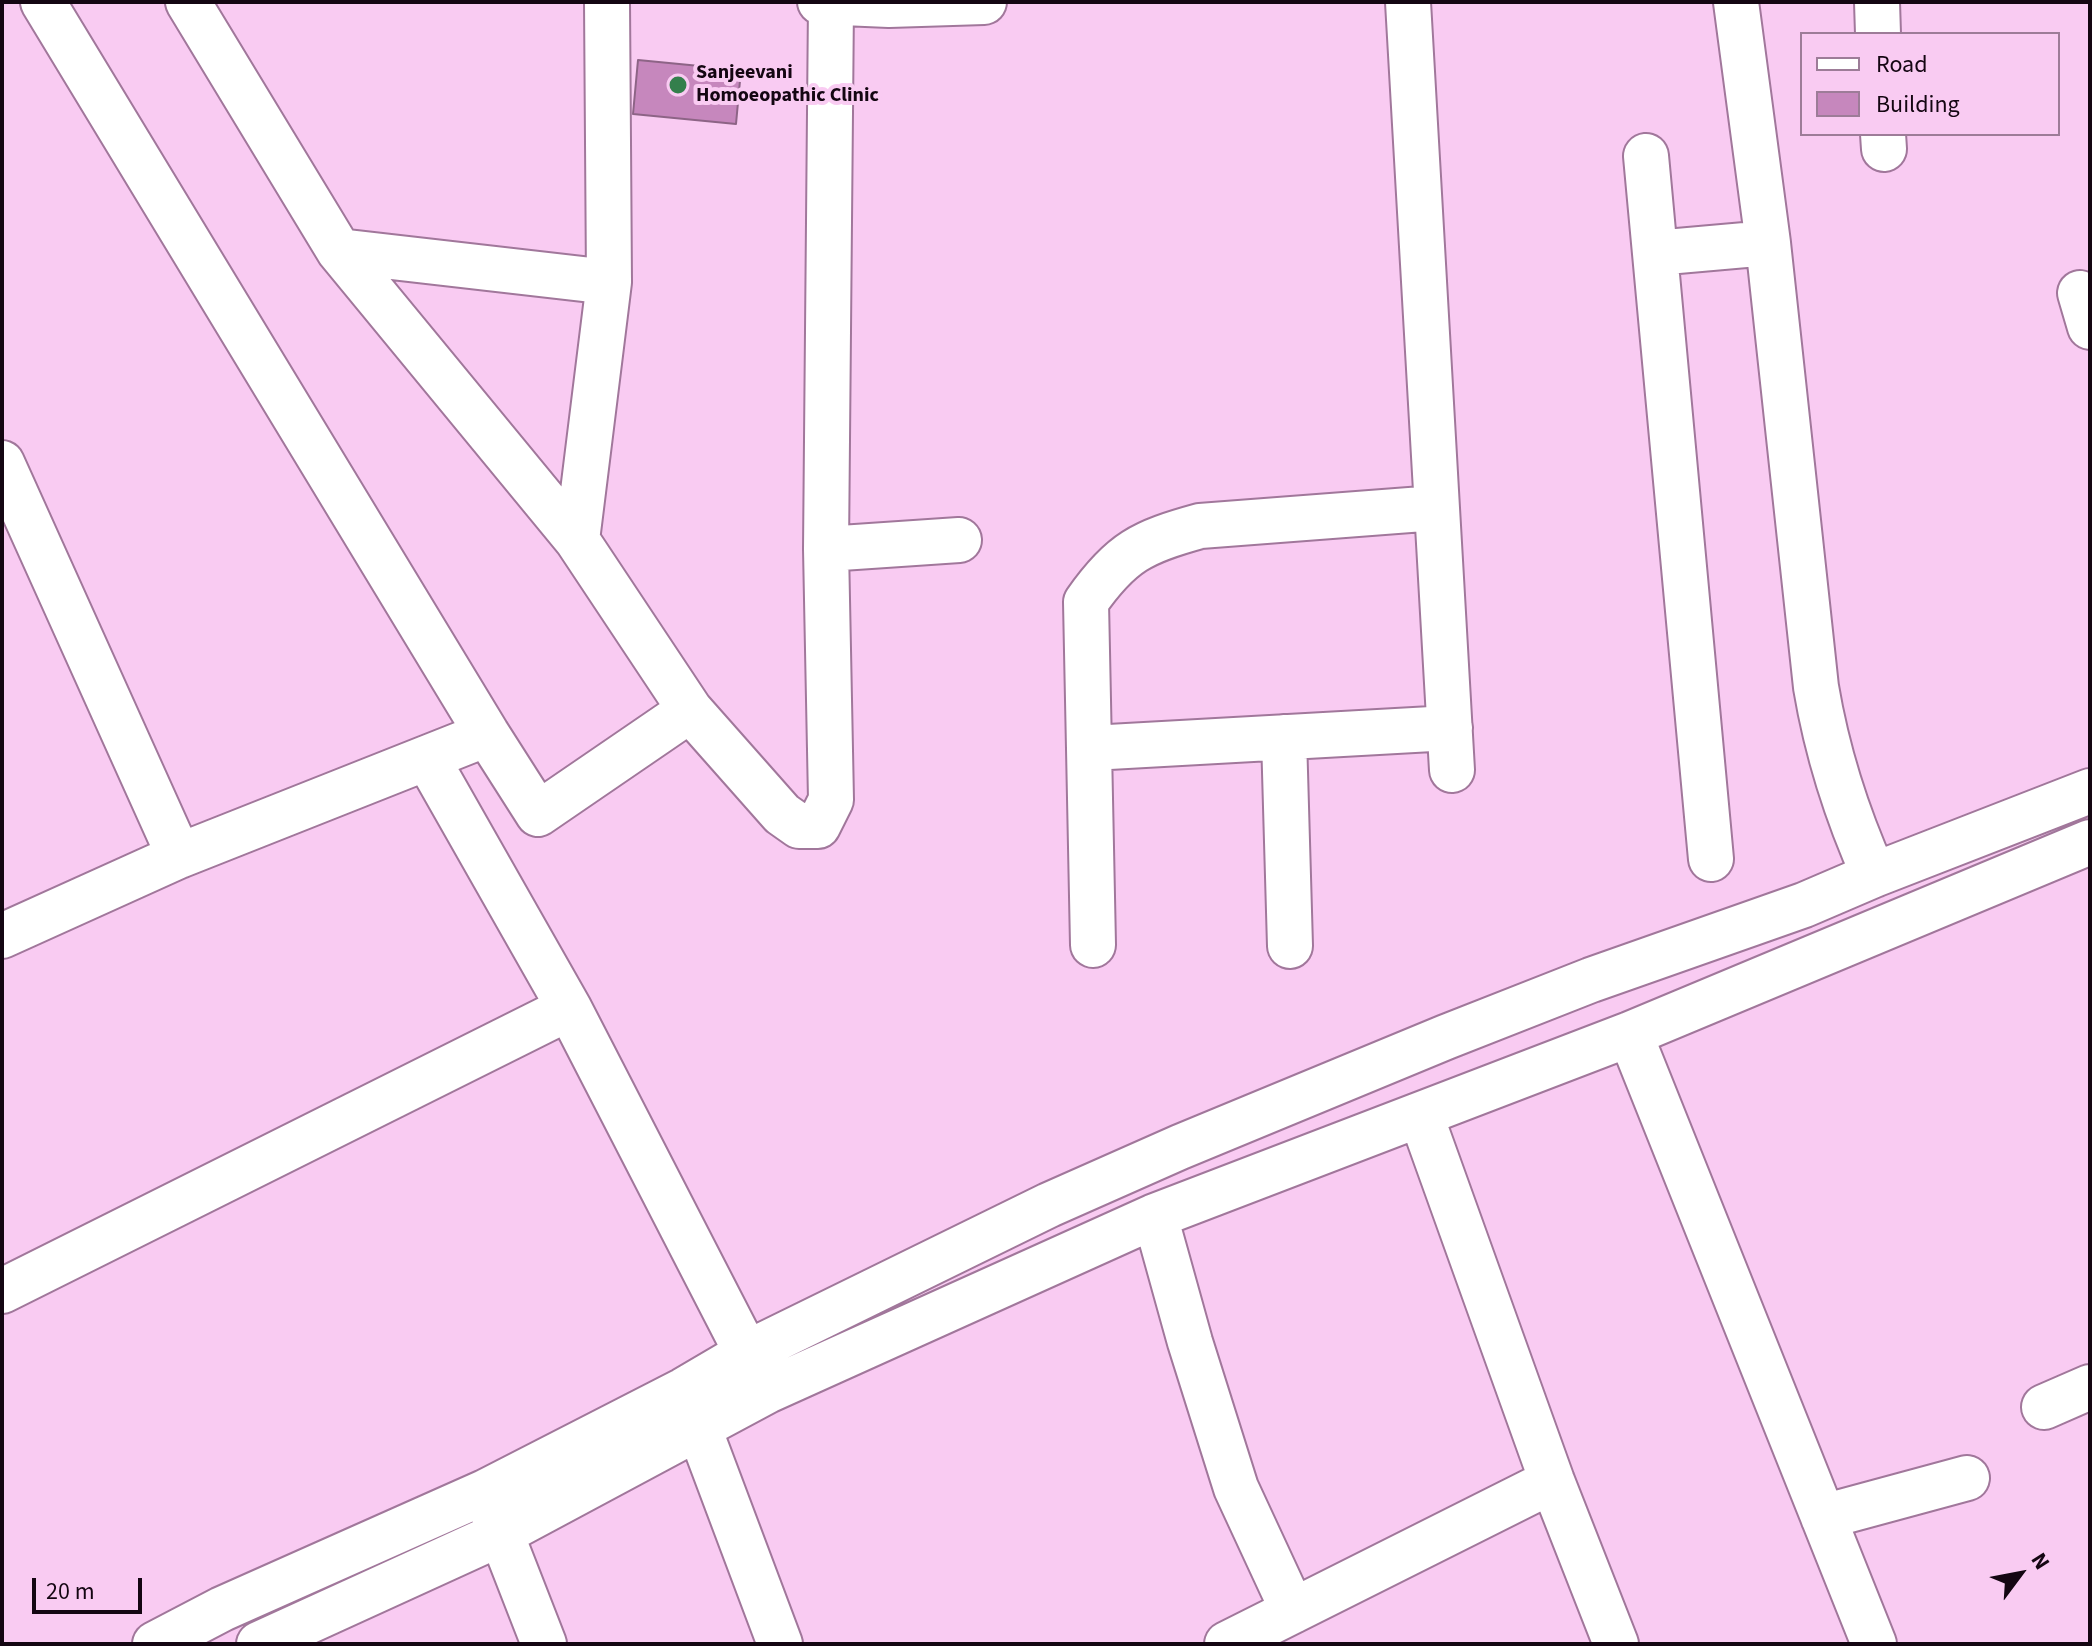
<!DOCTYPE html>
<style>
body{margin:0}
#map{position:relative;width:2092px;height:1646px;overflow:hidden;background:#f9cbf2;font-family:"Source Sans 3",sans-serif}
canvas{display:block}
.frame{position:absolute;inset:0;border:4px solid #140612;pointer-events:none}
.legend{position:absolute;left:1800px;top:32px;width:260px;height:104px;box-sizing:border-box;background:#f9cbf2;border:2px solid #9d7c98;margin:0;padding:10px 14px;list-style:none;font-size:24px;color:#140612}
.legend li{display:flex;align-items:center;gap:16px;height:40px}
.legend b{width:40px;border:2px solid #9d7c98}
.north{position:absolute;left:1980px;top:1534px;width:80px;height:80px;-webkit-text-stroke:6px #f9cbf2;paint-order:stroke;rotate:58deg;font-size:22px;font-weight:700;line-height:32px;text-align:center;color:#140612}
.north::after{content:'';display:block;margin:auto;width:28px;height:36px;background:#140612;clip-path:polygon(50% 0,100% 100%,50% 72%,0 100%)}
.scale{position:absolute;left:32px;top:1578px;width:110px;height:36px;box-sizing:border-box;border:4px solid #140612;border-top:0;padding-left:10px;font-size:24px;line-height:28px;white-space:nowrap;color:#140612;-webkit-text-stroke:6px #f9cbf2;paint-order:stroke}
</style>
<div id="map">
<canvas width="2092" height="1646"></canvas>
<div class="frame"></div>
<ul class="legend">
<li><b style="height:10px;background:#fff"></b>Road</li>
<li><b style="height:22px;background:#c687bd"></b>Building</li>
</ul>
<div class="north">N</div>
<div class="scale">20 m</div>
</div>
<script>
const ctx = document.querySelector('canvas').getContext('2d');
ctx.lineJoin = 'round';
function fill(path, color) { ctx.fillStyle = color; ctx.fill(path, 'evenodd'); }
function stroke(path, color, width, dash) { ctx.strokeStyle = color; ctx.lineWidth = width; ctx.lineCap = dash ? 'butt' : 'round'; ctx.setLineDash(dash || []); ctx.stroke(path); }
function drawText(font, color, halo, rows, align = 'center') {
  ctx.font = font + ' "Source Sans 3",sans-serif'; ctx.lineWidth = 8; ctx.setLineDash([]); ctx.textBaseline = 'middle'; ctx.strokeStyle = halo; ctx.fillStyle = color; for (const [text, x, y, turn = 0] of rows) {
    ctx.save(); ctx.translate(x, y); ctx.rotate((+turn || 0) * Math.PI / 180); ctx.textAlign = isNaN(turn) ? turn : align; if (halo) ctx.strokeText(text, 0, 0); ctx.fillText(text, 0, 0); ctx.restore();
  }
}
const building = new Path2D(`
 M638 60 741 70 736 124 633 114Z`);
fill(building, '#c687bd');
stroke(building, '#8d6486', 2);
const minor = new Path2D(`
 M43 2 487 734 538 814 690 710
 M188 2 339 251 577 540 690 710 782 814 799 826H818L831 800 826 549 831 3
 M820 2 889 5 984 2
 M1408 2 1452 770
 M1736 2 1768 243 1816 687C1827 752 1847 815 1874 875
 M1877 2 1878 34
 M1883 134 1884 149
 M1646 156 1711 859
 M339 251 609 282
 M1655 253 1768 243
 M2080 293 2090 327
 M2 463 179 856
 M577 540 609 282 607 2
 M826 549 959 540
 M1284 737 1290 946
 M1091 748 1450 728
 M427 758 569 1008
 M2 936 179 856 487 734
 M1093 945 1086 602C1121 552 1142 542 1200 526L1436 508
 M1630 1034 1874 1644
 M1421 1116 1552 1481 1616 1644
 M1155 1216 1190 1342 1236 1488 1293 1611
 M2 1291 569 1008 759 1377
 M688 1399 780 1644
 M2044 1407 2090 1387
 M491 1508 544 1644
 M1823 1517 1967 1478
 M155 1644 222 1609 485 1492 684 1390 747 1353 1049 1205 1180 1147 1446 1037 1591 980 1804 905 1874 875 2090 791
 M259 1644 500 1534 767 1391 1155 1216 1630 1034 2090 842
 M1227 1644 1552 1481`);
stroke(minor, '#a1779b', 48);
stroke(minor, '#fff', 44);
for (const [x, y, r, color] of [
 [678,85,10,"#347f4c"]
]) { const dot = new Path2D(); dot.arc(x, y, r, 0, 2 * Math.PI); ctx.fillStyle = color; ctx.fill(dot); stroke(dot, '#f9cbf2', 3); }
drawText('bold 20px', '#140612', '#f9cbf2', [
 ["Sanjeevani",696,74],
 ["Homoeopathic Clinic",696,97]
], 'left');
</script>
